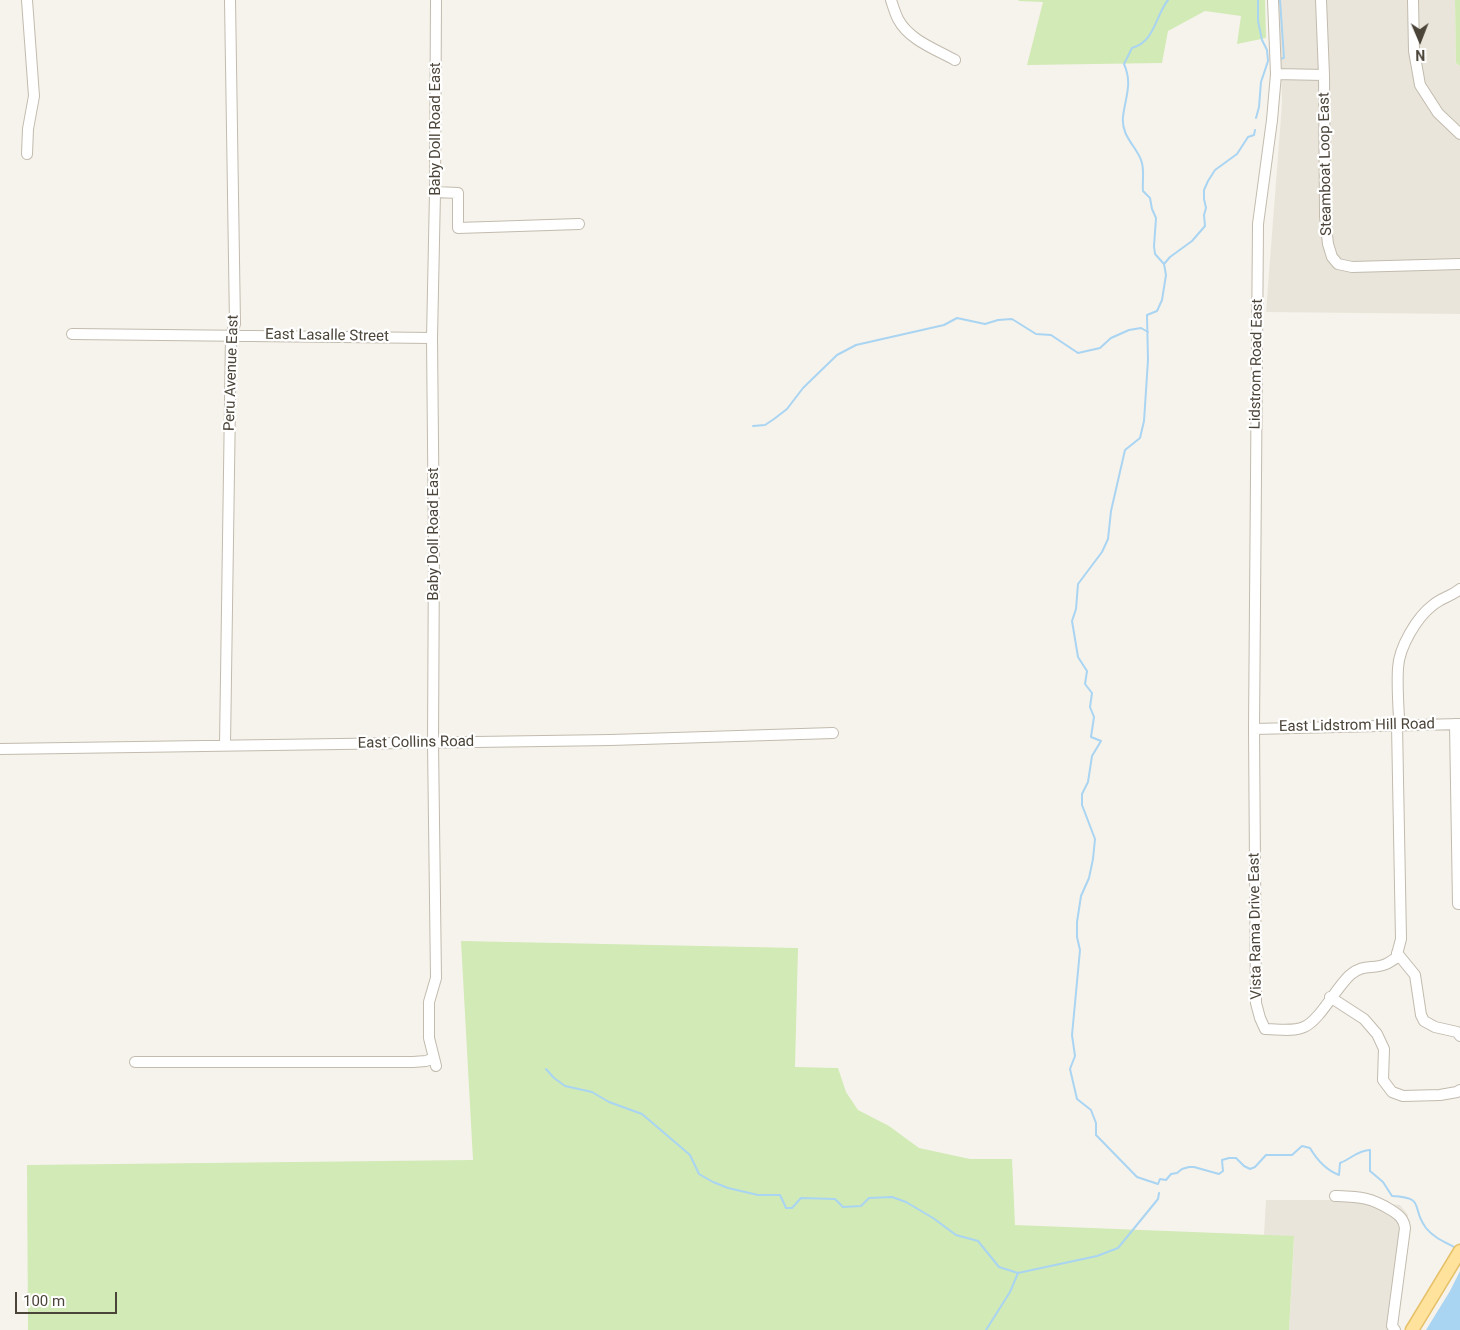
<!DOCTYPE html>
<style>
body{margin:0}
#map{position:relative;width:1460px;height:1330px;overflow:hidden;background:#f6f3ec;font-family:Roboto,sans-serif}
canvas{display:block}
.north{position:absolute;left:1395px;top:15px;width:50px;height:50px;-webkit-text-stroke:4px #fff;paint-order:stroke;rotate:179deg;font-size:14px;font-weight:700;line-height:20px;text-align:center;color:#4b4439}
.north::after{content:'';display:block;margin:auto;width:18px;height:22px;background:#4b4439;clip-path:polygon(50% 0,100% 100%,50% 72%,0 100%)}
.scale{position:absolute;left:15px;top:1292px;width:102px;height:22px;box-sizing:border-box;border:2px solid #4b4439;border-top:0;padding-left:6px;font-size:15px;line-height:18px;white-space:nowrap;color:#4b4439;-webkit-text-stroke:4px #fff;paint-order:stroke}
</style>
<div id="map">
<canvas width="1460" height="1330"></canvas>
<div class="north">N</div>
<div class="scale">100 m</div>
</div>
<script>
const ctx = document.querySelector('canvas').getContext('2d');
ctx.lineJoin = 'round';
function fill(path, color) { ctx.fillStyle = color; ctx.fill(path, 'evenodd'); }
function stroke(path, color, width, dash) { ctx.strokeStyle = color; ctx.lineWidth = width; ctx.lineCap = dash ? 'butt' : 'round'; ctx.setLineDash(dash || []); ctx.stroke(path); }
function drawText(font, color, halo, rows, align = 'center') {
  ctx.font = font + ' Roboto,sans-serif'; ctx.lineWidth = 4.5; ctx.setLineDash([]); ctx.textBaseline = 'middle'; ctx.strokeStyle = halo; ctx.fillStyle = color; for (const [text, x, y, turn = 0] of rows) {
    ctx.save(); ctx.translate(x, y); ctx.rotate((+turn || 0) * Math.PI / 180); ctx.textAlign = isNaN(turn) ? turn : align; if (halo) ctx.strokeText(text, 0, 0); ctx.fillText(text, 0, 0); ctx.restore();
  }
}
fill(new Path2D(`
 M1279 0H1455L1456 63 1460 66V314L1266 312 1282 104Z
 M1266 1200H1349L1400 1205 1408 1215 1392 1330H1289L1294 1237 1264 1235Z`), '#eae5da');
fill(new Path2D(`
 M1019 0H1265L1266 38 1237 44 1241 16 1205 11 1168 31 1162 63 1027 65 1043 2 1018 1Z
 M1455 0H1460V66L1456 63Z
 M461 941 798 948 795 1067 838 1068 846 1092 858 1110 889 1126 919 1148 970 1159H1012L1015 1225 1294 1236 1289 1330H28L27 1165 473 1160Z`), '#d2eab5');
fill(new Path2D(`
 M1460 1271V1330H1426L1450 1291Z`), '#a9d4f2');
stroke(new Path2D(`
 M1168 0C1155 16 1155 42 1132 48L1124 64C1133 84 1125 98 1123 117 1121 136 1136 146 1141 160 1145 169 1142 182 1143 191L1150 198 1152 209 1156 218 1154 246 1155 254 1164 264 1166 275 1162 300 1157 311 1147 315 1148 360 1144 421 1140 438 1125 450 1111 511 1108 539 1102 552 1078 584 1076 609 1072 621 1078 657 1087 671 1085 684 1092 693 1090 707 1094 717 1091 737 1101 741 1092 756 1088 782 1082 794V805L1095 839 1093 859 1089 878 1081 896 1077 922V937L1080 950 1072 1035 1075 1056 1070 1069 1077 1099 1091 1110 1096 1123V1135L1137 1177 1158 1184 1160 1179 1166 1180 1171 1174 1177 1173 1182 1169 1189 1167H1194L1219 1174 1223 1171 1222 1160 1229 1158H1236L1244 1166 1250 1169 1255 1167 1266 1155H1292L1302 1146 1310 1148C1317 1160 1326 1170 1339 1175L1340 1163C1351 1159 1358 1150 1370 1150V1171L1383 1182 1392 1196C1427 1198 1410 1207 1426 1228 1434 1238 1445 1242 1456 1248
 M1279 59 1284 58 1280 0
 M1256 118 1259 107 1261 82 1268 61 1267 50 1262 40 1258 21V0
 M1164 264 1170 257 1192 241 1205 226 1204 215 1206 208 1204 199V190L1208 181 1215 170 1237 154 1248 137 1254 135 1255 130
 M753 426 765 425 774 419 787 409 803 388 837 355 856 345 944 325 957 318 985 324 998 320 1012 319 1036 334 1051 335 1078 353 1100 348 1111 338 1129 330 1141 328 1148 332
 M546 1069 554 1078 565 1086 592 1092 609 1102 642 1114 690 1155 699 1174 713 1182 728 1188 758 1195H780L786 1208H792L801 1198 835 1199 843 1207 861 1206 869 1198 892 1197 906 1202 933 1218 956 1235 978 1241 999 1267 1018 1273 1097 1256 1118 1248 1158 1199 1159 1193
 M986 1330 1010 1292 1018 1273`), '#a9d4f2', 2);
const minor = new Path2D(`
 M436 0 435 192 432 338 434 547 433 743 436 978 429 1002V1038L436 1066
 M891 0C893 6 895 13 898 19 909 40 935 49 955 60
 M1273 0 1276 74 1272 120 1258 224 1254 729 1256 1003 1260 1018 1265 1029C1277 1029 1293 1032 1304 1027 1320 1020 1335 989 1350 975 1364 963 1372 970 1386 964 1389 963 1393 960 1396 958L1401 939 1397 725 1399 718C1398 701 1397 684 1398 668 1399 647 1417 617 1433 605 1441 598 1452 596 1460 589
 M1321 0 1324 75 1325 216 1328 244 1332 257 1338 264 1352 267 1460 264
 M1413 0 1414 51 1420 85 1438 113 1460 134
 M1276 74 1324 75
 M27 154 28 129 34 96 27 0
 M435 192 458 193V228L579 224
 M72 334 432 338
 M1455 724 1458 904H1460
 M1254 729 1460 724
 M225 745 231 335 235 324 230 0
 M0 749 611 740 833 733
 M1397 953 1415 975 1421 1015 1424 1021 1435 1027 1457 1032 1460 1036
 M1330 997 1364 1019 1377 1034 1384 1049 1383 1080 1392 1092 1403 1096 1440 1095 1457 1092 1460 1090
 M135 1062H413L426 1061 434 1058
 M1335 1196C1360 1197 1370 1197 1391 1210 1399 1215 1404 1219 1405 1228L1392 1326 1395 1330`);
const major = new Path2D(`
 M1412 1330 1460 1251`);
stroke(minor, '#c2bbae', 12);
stroke(major, '#e6c16a', 15);
stroke(minor, '#fff', 10);
stroke(major, '#ffe39c', 12);
drawText('15px', '#4b4439', '#fff', [
 ["Baby Doll Road East",436,129,-90],
 ["Steamboat Loop East",1326,164,-91],
 ["East Lasalle Street",327,336,1],
 ["Lidstrom Road East",1257,364,-89],
 ["Peru Avenue East",232,373,-88],
 ["Baby Doll Road East",434,534,-90],
 ["East Lidstrom Hill Road",1357,726,-1],
 ["East Collins Road",416,743,-1],
 ["Vista Rama Drive East",1256,926,-91]
]);
</script>
